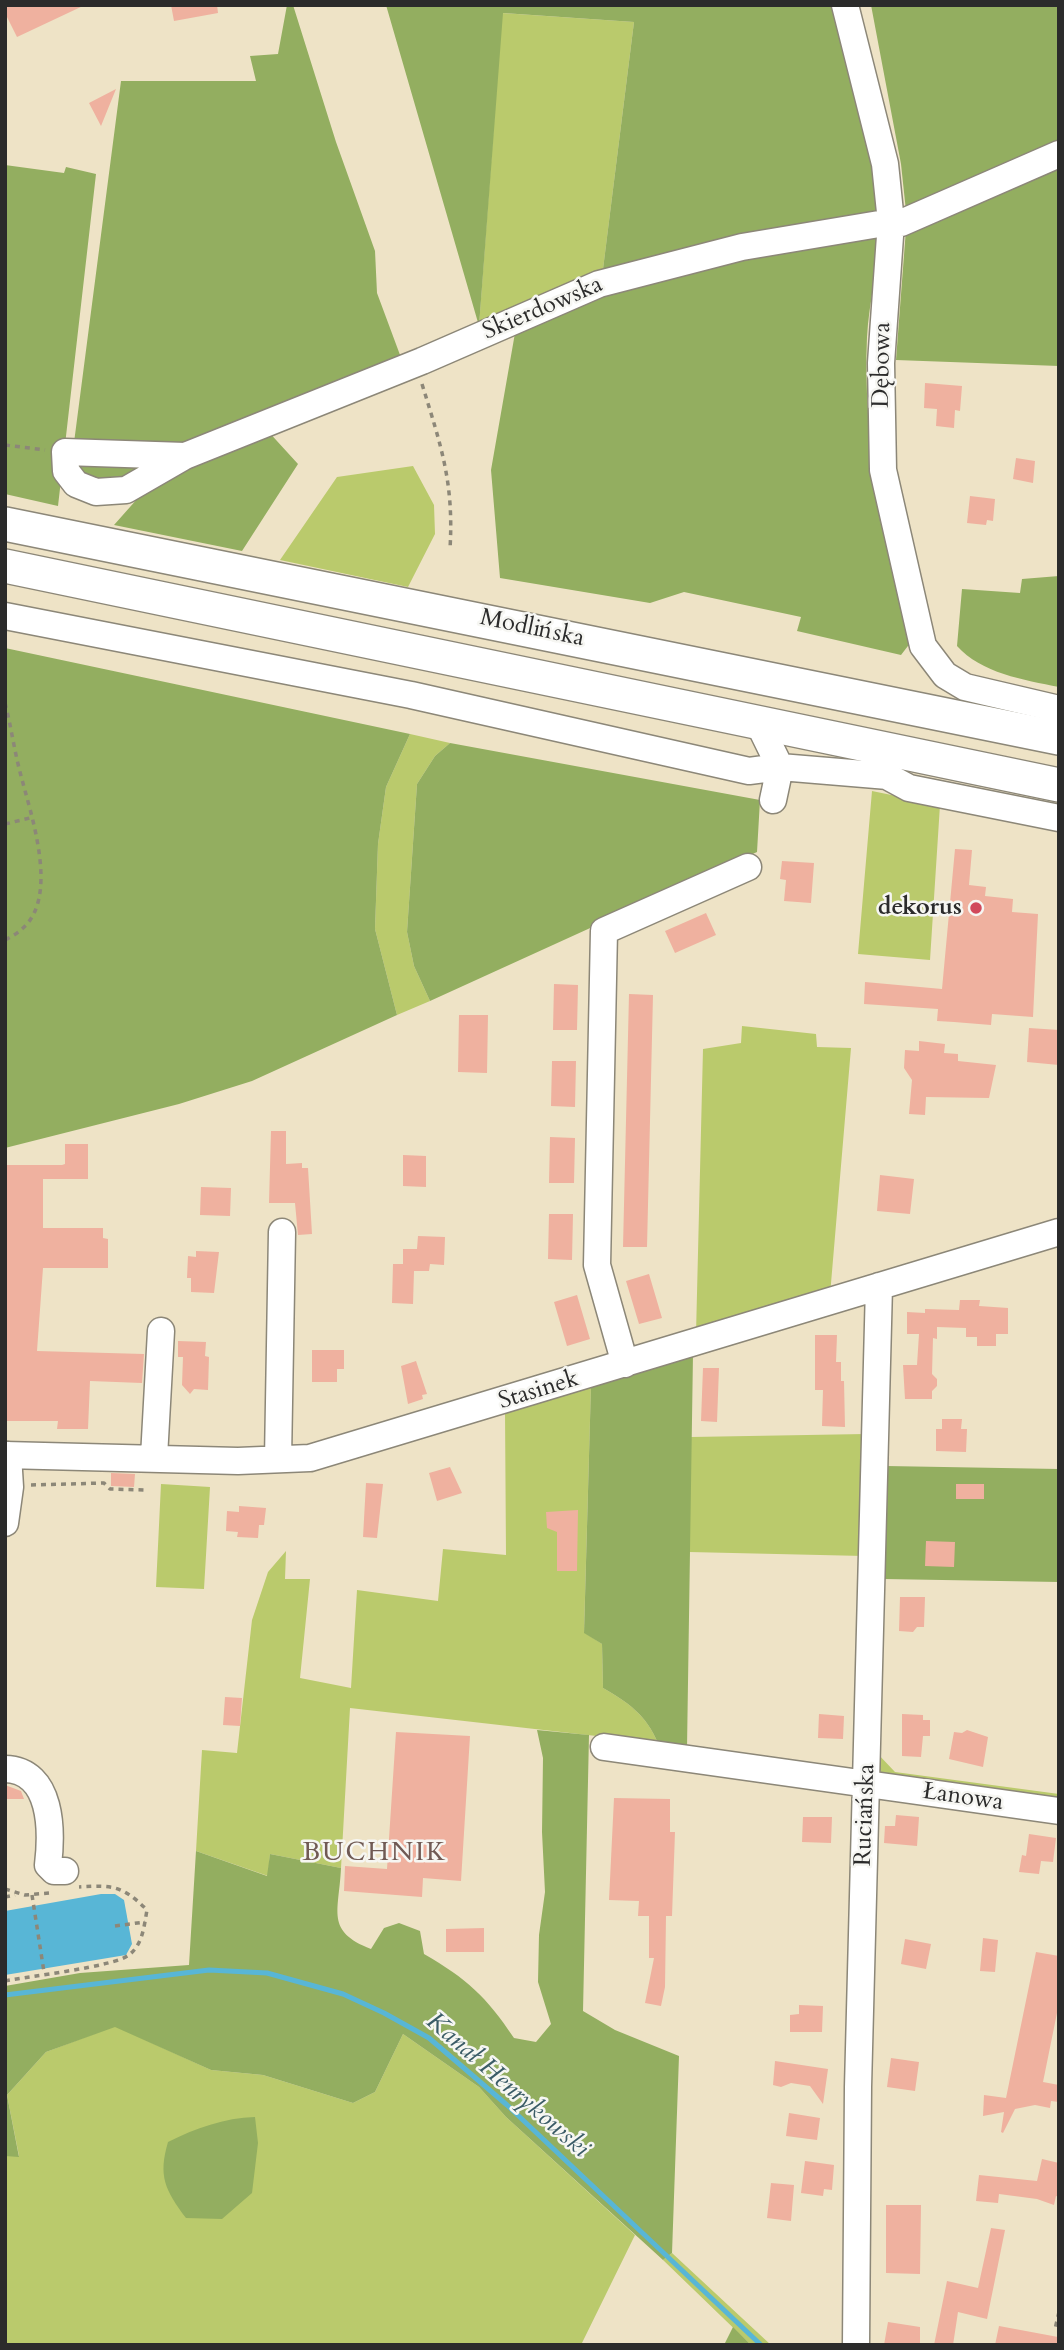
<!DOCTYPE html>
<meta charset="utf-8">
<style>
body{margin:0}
#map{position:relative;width:1064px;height:2350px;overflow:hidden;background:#eee3c6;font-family:Cardo,serif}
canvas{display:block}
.frame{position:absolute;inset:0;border:7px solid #2b2b2b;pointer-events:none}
</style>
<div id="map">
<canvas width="1064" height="2350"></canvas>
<div class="frame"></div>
</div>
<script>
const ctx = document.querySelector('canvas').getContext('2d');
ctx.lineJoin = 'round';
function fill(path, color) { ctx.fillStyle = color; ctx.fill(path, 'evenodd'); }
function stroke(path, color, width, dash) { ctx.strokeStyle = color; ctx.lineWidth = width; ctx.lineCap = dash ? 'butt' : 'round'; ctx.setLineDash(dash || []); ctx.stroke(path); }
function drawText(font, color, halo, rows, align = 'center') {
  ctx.font = font + ' Cardo,serif'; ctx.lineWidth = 5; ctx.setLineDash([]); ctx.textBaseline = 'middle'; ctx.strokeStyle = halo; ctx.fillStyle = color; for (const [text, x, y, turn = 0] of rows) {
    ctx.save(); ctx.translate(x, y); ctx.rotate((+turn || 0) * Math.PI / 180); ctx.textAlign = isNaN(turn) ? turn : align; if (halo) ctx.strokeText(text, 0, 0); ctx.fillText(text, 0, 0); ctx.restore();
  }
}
fill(new Path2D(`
 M502 13 634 22 602 277 479 326Z
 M413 466 434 505 435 534 408 587 280 560 337 477Z
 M410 734 450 743 435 756 417 784 407 932 414 966 430 1001 397 1015 375 929 378 844 386 787Z
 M872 791 940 805 930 960 858 954Z
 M742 1026 816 1034 817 1047 851 1048 830 1295 696 1334 703 1049 741 1043Z
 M591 1385 584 1632 602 1644 603 1688C629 1703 646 1715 658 1743L350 1708 341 1868 270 1854 268 1876 196 1851 202 1750 237 1753 252 1620 268 1572 286 1551 285 1579H310L300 1678 351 1688 357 1590 438 1601 443 1549 506 1555 505 1412Z
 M865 1434 864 1556 689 1552 691 1437Z
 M161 1484 210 1487 204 1589 156 1587Z
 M877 1753 895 1772 1059 1794V1805L886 1779 877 1766Z
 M115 2026 211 2070 263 2075 353 2103 375 2092 403 2034 479 2087 506 2117 635 2235 581 2345H5V2156H19L7 2095 46 2052Z
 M672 2253 771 2345H751L663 2260Z`), '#baca6c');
fill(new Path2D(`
 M287 5H293L336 142 375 251 377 293 403 363 128 482 93 486 72 458 121 81H256L250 56 278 54Z
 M386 5H838L884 210 602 277 634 22 503 13 479 326Z
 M871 5H1059V146L906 211 901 164Z
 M5 165 64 173 66 167 96 174 58 506 5 494Z
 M1059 167V366L896 360 906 229Z
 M883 231C878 266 869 302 867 337 862 441 886 542 911 642L901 655 797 631 801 617 684 592 650 603 500 578 491 470 515 333 602 289Z
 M266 429 298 464 242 551 114 525 146 489Z
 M1059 576V687C1024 680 981 673 957 646L962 589 1020 593 1022 579Z
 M5 648 410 734 386 787 378 844 375 929 397 1015 252 1081 179 1104 5 1148Z
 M450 743 760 800 757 852 430 1001 414 966 407 932 417 784 435 756Z
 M693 1354 687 1748 658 1743C646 1715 629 1703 603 1688L602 1644 584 1633 591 1385Z
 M886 1466 1059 1469V1582L884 1579Z
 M537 1730 589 1735 583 2011 615 2030 679 2056 672 2253 663 2260 506 2117 479 2087 403 2034 375 2092 353 2103 263 2075 211 2070 115 2027 46 2052 7 2095 19 2157 5 2156V1986L80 1973 189 1965 196 1851 267 1876 270 1854 341 1868C339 1912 325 1931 371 1949L384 1928 399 1923 420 1931 424 1954C467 1979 486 1996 514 2038L536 2042 551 2024 538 1982 539 1935 545 1892 542 1832 543 1758Z
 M255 2117 258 2143 252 2193 222 2219 186 2218C165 2190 158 2176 168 2142 196 2128 224 2118 255 2117Z
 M733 2327 751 2345H724Z`), '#93ae60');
fill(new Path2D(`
 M101 1894H115L124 1900 132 1944 126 1955 5 1975V1911Z`), '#58b6d6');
stroke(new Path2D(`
 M5 1995 209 1970 267 1973 343 1994 384 2013 429 2038 507 2105 761 2345`), '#58b6d6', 5);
fill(new Path2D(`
 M5 5H85L17 37 5 13Z
 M171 5H217L218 13 174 21Z
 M116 89 101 126 89 103Z
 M925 383 962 386 960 411 955 410 954 428 936 426 937 409 924 408Z
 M1016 458 1035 461 1033 483 1013 479Z
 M970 496 995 499 993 521 987 520 986 525 967 523Z
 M955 849 972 850 969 885 986 887 985 896 1013 899 1012 912 1038 914 1033 1017 992 1014 991 1025 954 1022 937 1021 938 1009 864 1004 865 982 942 989Z
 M782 861 814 863 811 903 784 901 786 880 780 879Z
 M706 913 716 935 675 953 665 931Z
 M554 984 578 985 577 1030H553Z
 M629 994 653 995 647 1247H623Z
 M459 1015H488L487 1073 458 1072Z
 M1029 1028 1059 1030V1065L1027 1062Z
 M919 1041 945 1044 944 1053 958 1054V1061L996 1065 989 1098 926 1097 925 1115 909 1114 912 1080 904 1068 905 1050 919 1051Z
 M552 1061H576L575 1107 551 1106Z
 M271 1131H286V1164L302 1163V1168H308L312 1234 298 1235 295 1203H269Z
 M550 1137 575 1138 574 1183H549Z
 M65 1144H88V1179H43V1228H103V1238L108 1239V1268H43L37 1351 144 1354 142 1383 90 1381 88 1429H57L58 1421H5L7 1165H62L65 1164Z
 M403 1155 426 1156V1187L403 1186Z
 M880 1175 914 1179 910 1214 877 1211Z
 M201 1187 231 1188 230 1216 200 1215Z
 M549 1214H573L572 1260 548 1259Z
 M418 1236 445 1237 444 1265 430 1264 429 1271H414L413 1304 392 1303 393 1264H403V1249H417Z
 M196 1251 219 1252 214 1293 191 1292V1278H187L188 1256 196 1257Z
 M649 1274 662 1318 639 1324 626 1281Z
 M577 1295 590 1339 567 1346 554 1302Z
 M960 1300H980L979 1306 1008 1308V1334H996V1346H977V1337H966V1328L937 1327V1339L933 1338 932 1374 937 1379V1386L932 1391V1399H905L903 1365H917L919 1334H907V1312L925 1313V1309L959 1310Z
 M815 1335H837L836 1362H841V1381H844L845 1427 822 1426 823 1390H815Z
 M178 1341 206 1342 205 1356 209 1357 208 1390 194 1389 190 1394 182 1385 183 1357H178Z
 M312 1350H344V1369H337V1382H312Z
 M416 1361 427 1394 422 1395 423 1399 408 1404 401 1366Z
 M703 1368H719L717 1422 701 1421Z
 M942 1419H962L961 1429H967L966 1452 936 1451V1429H942Z
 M450 1467 462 1493 437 1501 429 1473Z
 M111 1473 135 1474 134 1487 111 1486Z
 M366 1483 383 1484 377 1538 363 1537Z
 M956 1484H984V1499H956Z
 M239 1506 266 1508 264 1525H259L258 1538 237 1537 238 1532 226 1531 227 1511 239 1512Z
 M578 1510 577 1571H557V1532L547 1528 546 1512Z
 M926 1541 955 1542 954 1567 925 1566Z
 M900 1597H925L924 1627H917L913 1632 899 1631Z
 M225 1697 242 1698 240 1726 223 1725Z
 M819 1714 844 1716 843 1739 818 1738Z
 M902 1714 923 1715V1720H930V1736H923L921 1757 902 1756Z
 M967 1730 988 1737 983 1767 949 1759 954 1732 962 1733Z
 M396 1732 470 1736 461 1881 423 1878 422 1897 344 1891 345 1866 387 1869Z
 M5 1785 21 1791 24 1799H5Z
 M614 1798 670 1799V1832H675L672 1916H666L665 1987 661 2006 645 2003 654 1958H649V1916H638L639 1901 609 1900Z
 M896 1815 919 1817 917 1846 884 1843 885 1826H895Z
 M803 1817H832L831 1843 802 1842Z
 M1029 1834 1056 1838 1053 1862 1041 1861 1039 1874 1019 1872 1022 1855 1026 1856Z
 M484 1928V1952H446V1929Z
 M983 1938 998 1940 995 1972 980 1971Z
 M905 1939 931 1944 926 1969 901 1964Z
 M1036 1952 1059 1956V2003L1043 2082 1059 2085V2102L1051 2101 1050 2108 1035 2105 1015 2109 1003 2133 1001 2132 1004 2112 983 2116 984 2095 1006 2098Z
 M799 2005 823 2006 822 2032H790V2015L799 2014Z
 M891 2058 919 2062 915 2091 887 2087Z
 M775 2061 828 2069 823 2104 810 2086 791 2083 781 2087 773 2085Z
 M789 2113 820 2118 817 2140 786 2136Z
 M1042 2159 1059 2163V2197L1056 2196 1054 2205 1037 2199 999 2194 998 2203 976 2201 979 2175 1037 2181Z
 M805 2161 834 2165 832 2190 824 2189 823 2196 801 2193Z
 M771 2183 794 2185 791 2221 767 2218Z
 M886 2205H921L920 2274 886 2273Z
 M991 2228 1005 2230 987 2319 958 2312 953 2345H934L947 2281 978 2288Z
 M888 2322 920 2327V2345H884Z
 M999 2326 1058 2337 1057 2345H995Z`), '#efb19f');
const minor = new Path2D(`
 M845 5 885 164 891 222 881 363 883 470 923 646 945 675 965 687 1059 709
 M185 456 65 452 66 471 76 484 96 492 126 490 185 456 422 361 599 284 742 247 891 222 901 223 1059 154
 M5 616 411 695 749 771 780 767 888 776
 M759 724 780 767 773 800
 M872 768 909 788 1059 818
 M625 1364 597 1265 604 931 748 867
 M5 1455 238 1461 310 1458 1059 1232
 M154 1457 161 1331
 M278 1459 282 1232
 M5 1523 10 1487 8 1455
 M604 1747 1059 1811
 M5 1769C53 1770 52 1832 48 1865L54 1871H65
 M856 2345 858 2087 879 1286`);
const major = new Path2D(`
 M5 524 1059 738
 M5 566 1059 785`);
stroke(minor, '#8c8778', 29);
stroke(major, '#8c8778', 36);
stroke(new Path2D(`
 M422 384C441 446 454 482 450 549
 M5 445 45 450
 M5 703C11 726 14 749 20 772 30 812 60 895 23 928 18 933 11 937 5 940
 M5 824 34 817
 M31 1485 104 1483 110 1489 145 1490
 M5 1889 25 1895 49 1893
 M32 1895 44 1972
 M5 1897 15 1895
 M115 1926 145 1922
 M5 1981C30 1976 113 1967 129 1955 143 1944 144 1926 147 1910 122 1885 112 1885 79 1887
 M1059 2312 1055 2329H1059`), '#8c8778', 3.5, [5, 5]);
stroke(minor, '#fff', 26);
stroke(major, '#fff', 33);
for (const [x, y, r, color] of [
 [976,908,7,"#d1495b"]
]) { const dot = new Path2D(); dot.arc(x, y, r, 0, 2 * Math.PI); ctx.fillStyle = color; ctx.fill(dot); stroke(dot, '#f6f6f2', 2.5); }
drawText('24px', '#2b2b2b', '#f6f6f2', [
 ["Skierdowska",543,309,-23],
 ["Dębowa",883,365,-89],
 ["Modlińska",532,629,12],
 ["Stasinek",539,1391,-17],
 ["Łanowa",963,1798,8],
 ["Ruciańska",866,1815,-88]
]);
drawText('bold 24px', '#2b2b2b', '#f6f6f2', [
 ["dekorus",962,908]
], 'right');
ctx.letterSpacing = '2px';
drawText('26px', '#705a54', '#f6f6f2', [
 ["BUCHNIK",375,1854]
]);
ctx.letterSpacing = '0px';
drawText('italic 26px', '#3b5c67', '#f6f6f2', [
 ["Kanał Henrykowski",507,2086,41]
]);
</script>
